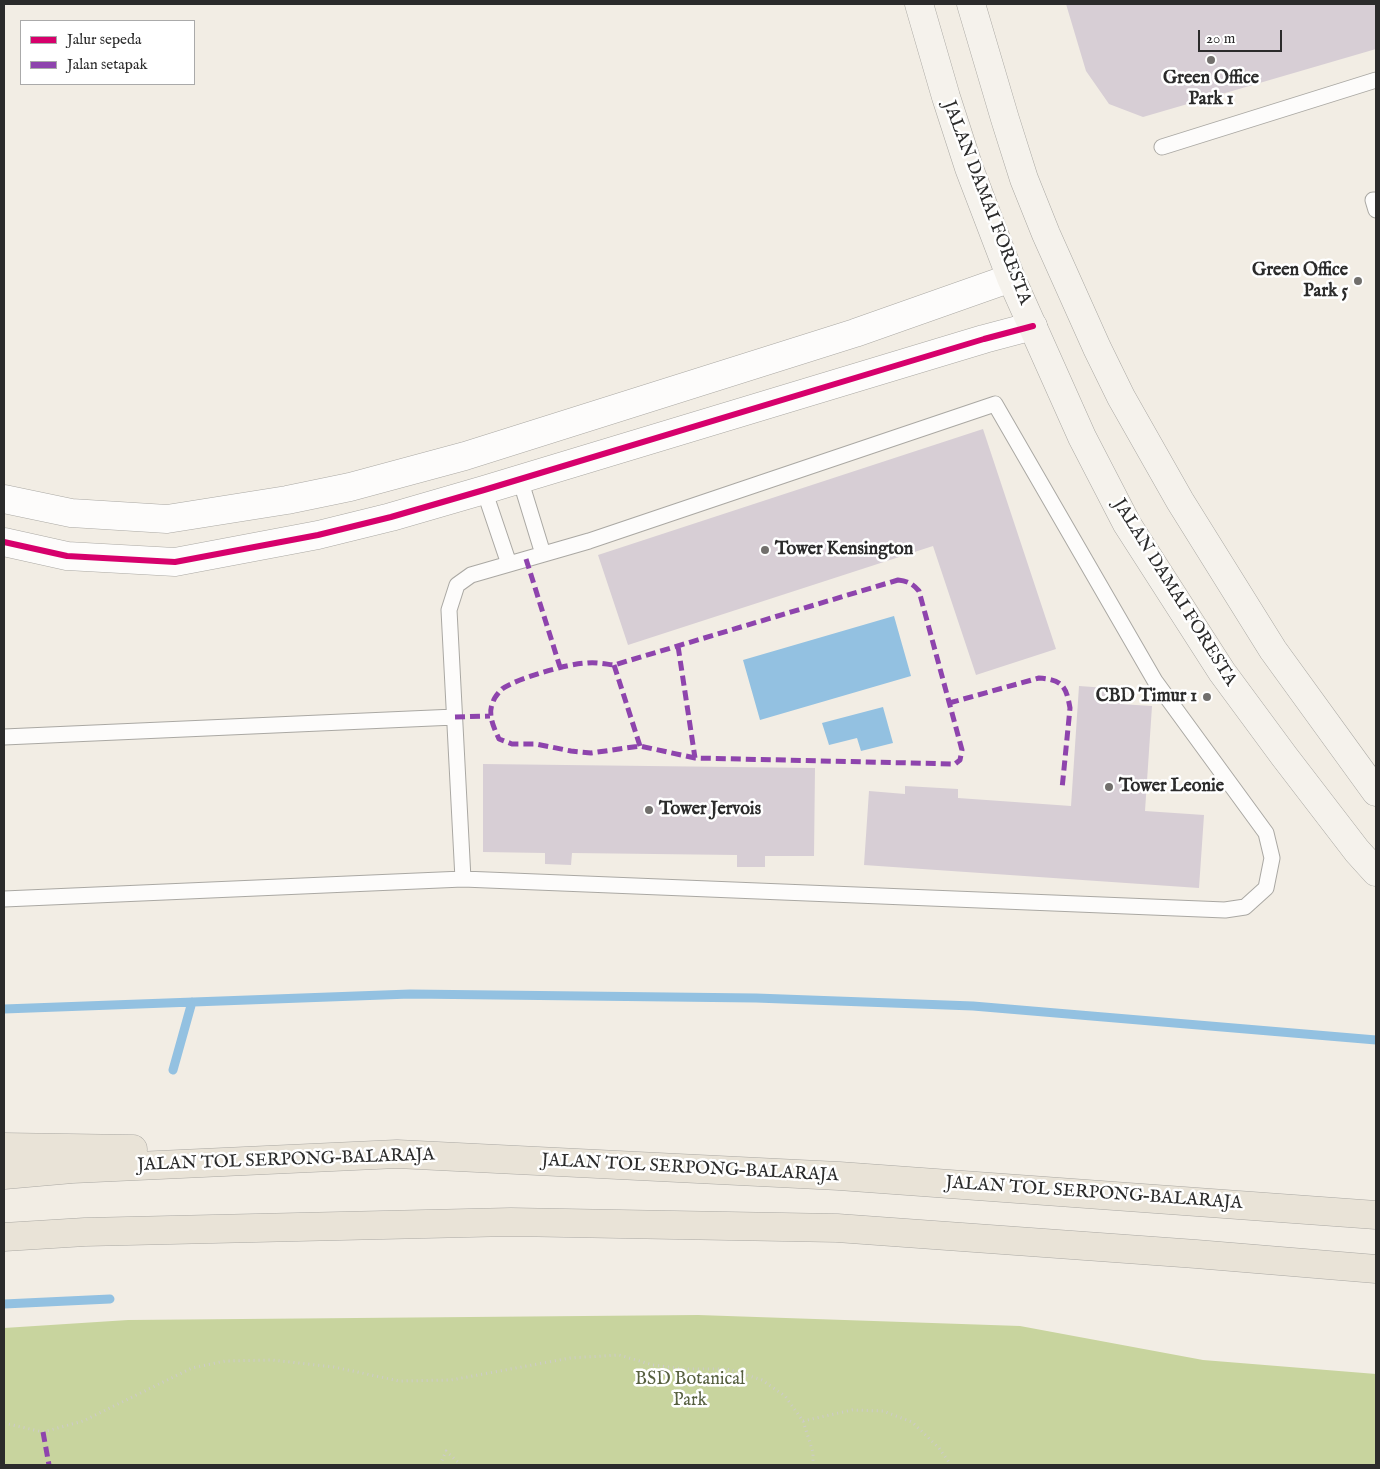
<!DOCTYPE html>
<meta charset="utf-8">
<style>
body{margin:0}
#map{position:relative;width:1380px;height:1469px;overflow:hidden;background:#f2ede4;font-family:"IM FELL English",serif}
canvas{display:block}
.frame{position:absolute;inset:0;border:5px solid #2b2b2b;pointer-events:none}
.legend{position:absolute;left:20px;top:20px;width:175px;height:65px;box-sizing:border-box;background:#fff;border:1px solid #aaa;margin:0;padding:6px 9px;list-style:none;font-size:15px;color:#2b2b2b}
.legend li{display:flex;align-items:center;gap:10px;height:25px}
.legend b{width:25px;border:1px solid #aaa}
.scale{position:absolute;left:1198px;top:30px;width:84px;height:22px;box-sizing:border-box;border:2px solid #2b2b2b;border-top:0;padding-left:6px;font-size:15px;line-height:18px;white-space:nowrap;color:#2b2b2b;-webkit-text-stroke:4px #fff;paint-order:stroke}
</style>
<div id="map">
<canvas width="1380" height="1469"></canvas>
<div class="frame"></div>
<ul class="legend">
<li><b style="height:6px;background:#d6006c"></b>Jalur sepeda</li>
<li><b style="height:6px;background:#8e44ad"></b>Jalan setapak</li>
</ul>
<div class="scale">20 m</div>
</div>
<script>
const ctx = document.querySelector('canvas').getContext('2d');
ctx.lineJoin = 'round';
function fill(path, color) { ctx.fillStyle = color; ctx.fill(path, 'evenodd'); }
function stroke(path, color, width, dash) { ctx.strokeStyle = color; ctx.lineWidth = width; ctx.lineCap = dash ? 'butt' : 'round'; ctx.setLineDash(dash || []); ctx.stroke(path); }
function drawText(font, color, halo, rows, align = 'center') {
  ctx.font = font + ' "IM FELL English",serif'; ctx.lineWidth = 5; ctx.setLineDash([]); ctx.textBaseline = 'middle'; ctx.strokeStyle = halo; ctx.fillStyle = color; for (const [text, x, y, turn = 0] of rows) {
    ctx.save(); ctx.translate(x, y); ctx.rotate((+turn || 0) * Math.PI / 180); ctx.textAlign = isNaN(turn) ? turn : align; if (halo) ctx.strokeText(text, 0, 0); ctx.fillText(text, 0, 0); ctx.restore();
  }
}
fill(new Path2D(`
 M698 1315 1020 1326 1203 1360 1376 1374V1465H4V1328L128 1320Z`), '#c8d49e');
fill(new Path2D(`
 M894 616 911 676 760 720 743 660Z
 M883 707 893 743 861 751 857 738 829 745 822 723Z`), '#93c1e1');
stroke(new Path2D(`
 M4 1009 410 994 756 998 973 1006 1376 1040
 M173 1070 192 1002
 M4 1304 110 1299`), '#93c1e1', 9);
fill(new Path2D(`
 M1066 4H1376V49L1143 117 1109 104 1086 71Z
 M983 429 1056 649 976 675 933 546 628 645 598 555Z
 M1079 686 1121 689 1120 704 1152 706 1145 811 1204 815 1199 888 864 865 869 791 905 794V786L958 789V798L1071 806Z
 M483 764 815 768 814 856H765V867H737V855L572 853 571 865 545 864V853L483 852Z`), '#d7ced5');
const lane = new Path2D(`
 M1162 147 1376 80
 M1376 200H1373L1376 210
 M995 404 1155 681 1266 833 1272 858 1266 888 1245 907 1225 910 463 879 449 610 457 585 471 575 589 541Z
 M520 479 543 554
 M484 490 509 564
 M4 737 455 717
 M4 899 463 879`);
const street = new Path2D(`
 M4 499 71 513 167 519 287 500 350 487 465 456 855 333 1011 278
 M4 542 67 556 175 562 318 535 391 517 484 490 984 339 1033 326`);
const secondary = new Path2D(`
 M919 4 946 97 969 168 1011 278 1082 437 1127 524 1222 672 1284 756 1357 851 1376 872
 M971 4 1005 119 1024 179 1046 234 1097 348 1121 397 1180 501 1273 650 1376 792`);
const highway = new Path2D(`
 M4 1147 133 1149
 M4 1175 72 1169 397 1154 839 1176 1376 1215
 M4 1237 85 1232 511 1222 837 1228 1196 1254 1376 1269`);
stroke(lane, '#aaa8a3', 17);
stroke(street, '#aaa8a3', 29);
stroke(secondary, '#aaa8a3', 29);
stroke(highway, '#aaa8a3', 29);
stroke(new Path2D(`
 M803 1421 852 1410 883 1411 912 1422 939 1448 951 1465
 M4 1423 43 1432 83 1421 192 1368 225 1361 272 1360 334 1367 399 1381 451 1380 570 1358 619 1355 653 1365 683 1369H727L762 1380 785 1396 803 1421 813 1452V1465
 M440 1465 446 1451 461 1465`), '#cdcbc9', 3, [1, 4]);
stroke(lane, '#fdfcfb', 15);
stroke(street, '#fdfcfb', 28);
stroke(secondary, '#f5f2ec', 28);
stroke(highway, '#e9e3d7', 28);
stroke(new Path2D(`
 M526 559 560 667
 M898 580C908 581 913 584 919 591L962 750 960 760 955 764 695 758 640 746 591 753 571 751 536 744H512L499 739C494 728 487 714 493 702 494 698 499 692 502 689 515 679 570 663 587 663 596 662 605 664 614 665Z
 M678 646 695 758
 M614 665 640 746
 M949 703 1039 678C1063 680 1066 686 1070 708L1062 789
 M455 717 490 716
 M43 1432 49 1465`), '#8e44ad', 5, [10, 5]);
stroke(new Path2D(`
 M4 542 67 556 175 562 318 535 391 517 484 490 984 339 1033 326`), '#d6006c', 6);
for (const [x, y, r, color] of [
 [1211,60,5,"#716f6c"],
 [1358,281,5,"#716f6c"],
 [765,550,5,"#716f6c"],
 [1207,697,5,"#716f6c"],
 [1109,787,5,"#716f6c"],
 [649,810,5,"#716f6c"]
]) { const dot = new Path2D(); dot.arc(x, y, r, 0, 2 * Math.PI); ctx.fillStyle = color; ctx.fill(dot); stroke(dot, '#fff', 2); }
drawText('bold 18px', '#2b2b2b', '#fff', [
 ["Green Office",1211,79,"center"],
 ["Park 1",1211,100,"center"],
 ["Green Office",1348,271,"right"],
 ["Park 5",1348,292,"right"],
 ["Tower Kensington",775,550],
 ["CBD Timur 1",1197,697,"right"],
 ["Tower Leonie",1119,787],
 ["Tower Jervois",659,810]
], 'left');
drawText('18px', '#2b2b2b', '#fff', [
 ["JALAN DAMAI FORESTA",986,203,69],
 ["JALAN DAMAI FORESTA",1174,593,58],
 ["JALAN TOL SERPONG–BALARAJA",286,1161,-2],
 ["JALAN TOL SERPONG–BALARAJA",690,1169,3],
 ["JALAN TOL SERPONG–BALARAJA",1094,1194,4]
]);
drawText('18px', '#565f3f', '#fff', [
 ["BSD Botanical",690,1380],
 ["Park",690,1401]
]);
</script>
